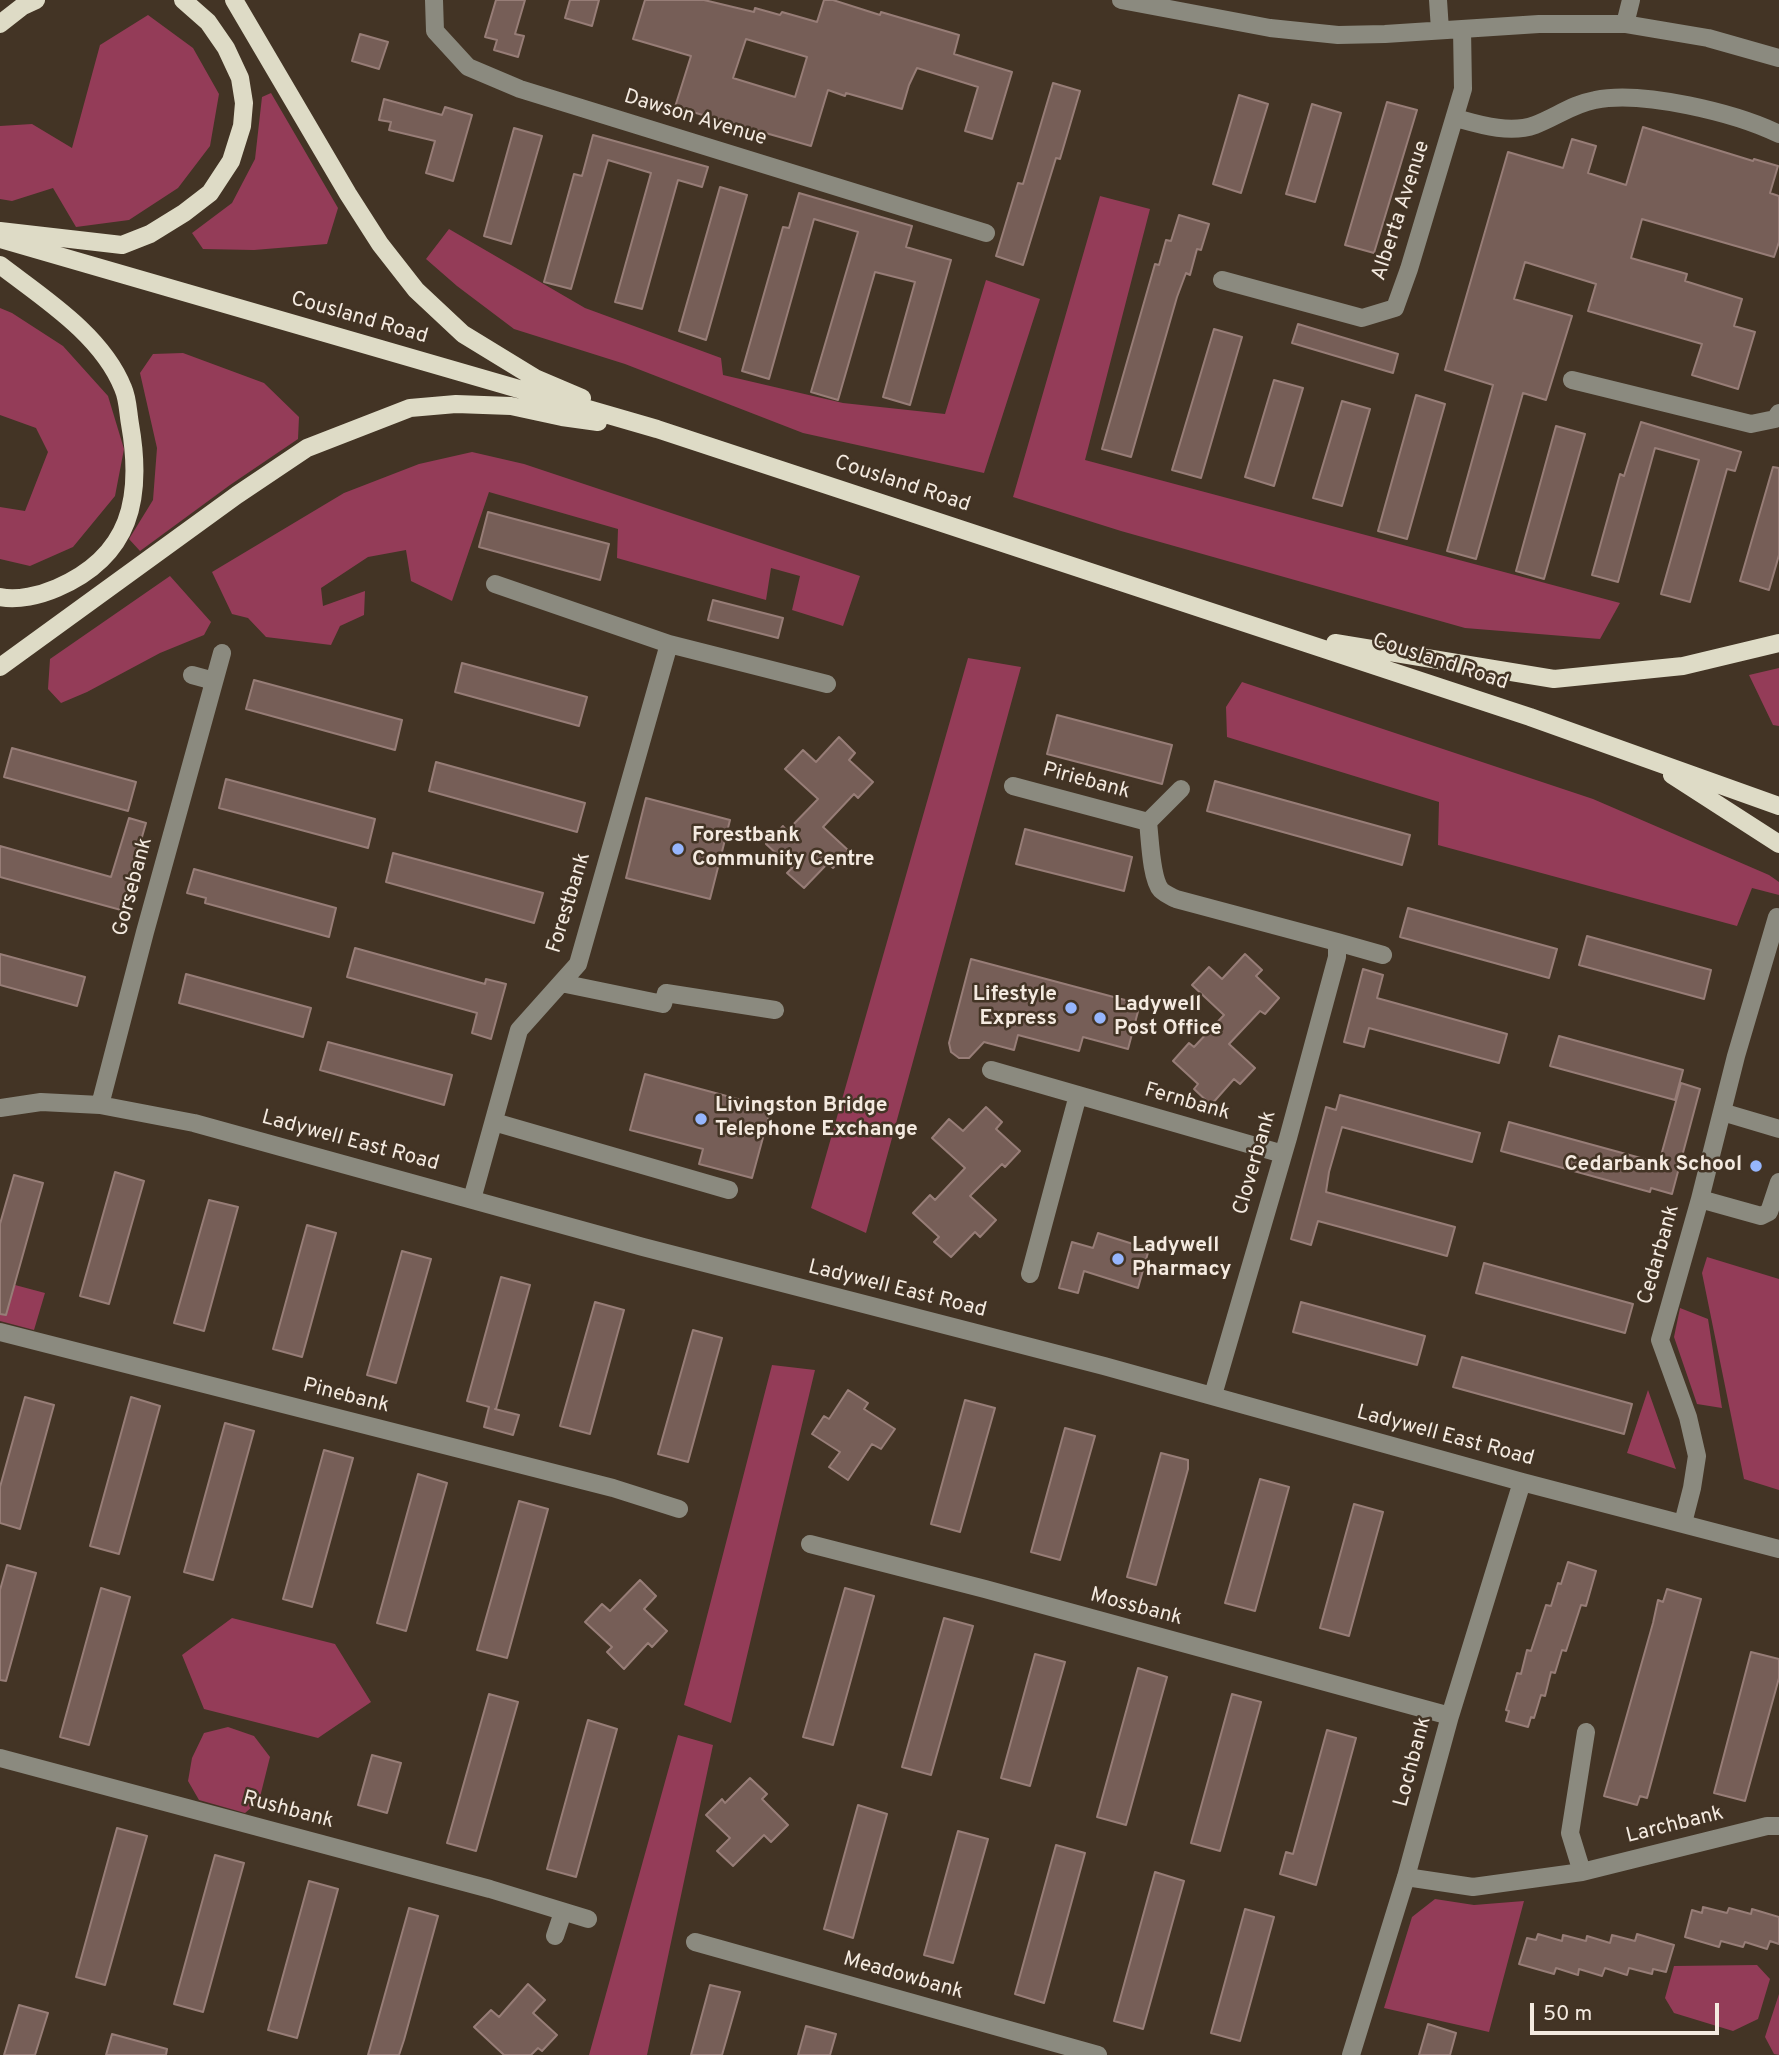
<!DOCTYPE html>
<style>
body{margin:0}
#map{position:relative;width:1779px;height:2055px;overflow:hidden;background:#433425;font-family:Overpass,sans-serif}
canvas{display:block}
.scale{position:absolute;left:1530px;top:2003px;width:189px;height:32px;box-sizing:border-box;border:4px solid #f4eae0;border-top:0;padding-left:9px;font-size:21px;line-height:24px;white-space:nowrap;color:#f4eae0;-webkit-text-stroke:5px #433425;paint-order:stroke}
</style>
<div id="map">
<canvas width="1779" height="2055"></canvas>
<div class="scale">50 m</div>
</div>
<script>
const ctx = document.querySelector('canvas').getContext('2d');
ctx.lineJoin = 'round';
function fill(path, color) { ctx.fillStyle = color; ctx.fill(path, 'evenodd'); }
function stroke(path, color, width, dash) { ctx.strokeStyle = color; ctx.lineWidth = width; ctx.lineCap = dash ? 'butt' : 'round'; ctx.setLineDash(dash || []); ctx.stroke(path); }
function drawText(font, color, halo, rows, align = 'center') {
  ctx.font = font + ' Overpass,sans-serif'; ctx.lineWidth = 5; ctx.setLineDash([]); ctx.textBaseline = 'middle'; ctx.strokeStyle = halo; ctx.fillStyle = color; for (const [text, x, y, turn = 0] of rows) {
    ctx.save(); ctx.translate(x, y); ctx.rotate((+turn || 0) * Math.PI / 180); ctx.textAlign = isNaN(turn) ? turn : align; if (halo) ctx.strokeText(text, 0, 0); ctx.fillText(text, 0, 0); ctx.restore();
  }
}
fill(new Path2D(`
 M1707 1257 1779 1279V1490L1744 1479 1702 1273Z
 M228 1727 254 1736 270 1757 259 1801 245 1813 199 1800 188 1781 192 1758 204 1733Z
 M1435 1899 1474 1905 1524 1901 1489 2032 1384 2008 1412 1917Z
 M1757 1965 1770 1979 1758 2019 1733 2031 1674 2013 1665 1998 1674 1966Z
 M1779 1994V2055L1774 2054 1765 2037Z`), '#933c58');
fill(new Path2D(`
 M148 15 193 48 219 94 210 146 178 188 129 220 76 227 53 188 12 201 0 199V126L32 124 72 148 100 45Z
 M271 93 338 208 327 244 254 250 203 249 192 233 232 203 255 159 262 97Z
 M1100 196 1150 209 1085 460 1620 603 1600 639 1465 628 1121 531 1013 497Z
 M449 229 585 308 721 358 723 375 843 403 945 414 986 280 1040 299 984 473 803 433 625 364 514 329 457 286 426 259Z
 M0 308 12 313 63 346 108 396 124 449 115 496 73 547 30 566 0 559V507L25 511 48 452 36 428 0 415Z
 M183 353 264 383 299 417 298 439 230 485 140 551 129 539 153 500 157 448 140 373 153 354Z
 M472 452 524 464 860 576 843 626 792 610 800 576 771 568 766 600 617 558 618 529 489 492 452 601 411 581 406 550 368 557 321 588 323 606 365 591 364 615 340 626 331 645 266 637 248 618 232 614 212 572 344 493 419 464Z
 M170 576 211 622 204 635 160 653 87 692 61 703 48 689 50 659Z
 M968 658 1021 667 866 1233 811 1208Z
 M1779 668V726L1773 725 1749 675Z
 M1242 682 1593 799 1769 875 1779 882V895L1752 888 1737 926 1438 845 1439 802 1227 737 1226 707Z
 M0 1281 45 1293 34 1330 0 1321Z
 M1680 1308 1708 1319 1722 1408 1697 1404 1674 1337Z
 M772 1365 815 1370 731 1723 684 1705Z
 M1648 1390 1676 1469 1627 1453Z
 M232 1618 335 1644 371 1702 318 1738 204 1709 182 1655Z
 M678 1735 713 1745 647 2055H589Z`), '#943c58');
const building = new Path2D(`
 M496 0H525L515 34 524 36 518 57 494 50 497 40 485 37Z
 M570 0H599L592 26 565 18Z
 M645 0H704L754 12 755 8 780 15 782 12 817 22 824 0H833L880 15 881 12 959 35 954 54 1012 72 992 139 965 131 978 87 917 68 909 85 902 109 846 93 845 96 828 90 811 146 675 107 691 56 633 39ZM746 39 807 57 795 97 733 78Z
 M360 34 388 42 379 69 352 61Z
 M1053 83 1080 91 1060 159 1056 158 1023 265 996 256 1018 183 1023 184Z
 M1239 95 1268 104 1241 193 1213 184Z
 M384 99 442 115 445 107 472 115 453 181 426 173 435 141 389 130 391 122 379 120Z
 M1387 102 1417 110 1374 253 1345 245Z
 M1312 104 1341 113 1315 202 1286 194Z
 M1643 127 1753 161 1754 159 1778 166 1770 193 1779 196V242L1774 257 1642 219 1631 258 1687 274 1685 281 1742 299 1734 326 1755 332 1738 389 1692 375 1702 344 1588 311 1596 284 1525 262 1514 299 1572 316 1546 400 1523 393 1476 559 1447 551 1493 385 1445 370 1508 152 1563 168 1572 139 1596 146 1588 173 1626 185Z
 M514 128 542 136 511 244 484 236Z
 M593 135 708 167 702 187 678 180 642 309 615 302 651 173 608 160 571 289 544 282 574 174 582 176Z
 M720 187 747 195 706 340 679 331Z
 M799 193 912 226 906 247 951 260 910 405 883 397 915 282 875 272 838 400 811 392 858 232 814 219 769 379 742 371 783 227 789 228Z
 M1179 215 1209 224 1201 250 1197 249 1190 275 1186 273 1177 297 1131 457 1102 449 1155 264 1159 265 1166 240 1171 241Z
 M1298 324 1398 354 1393 373 1292 343Z
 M1214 329 1242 337 1201 478 1172 470Z
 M1274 380 1303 388 1274 486 1245 477Z
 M1416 395 1445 404 1407 539 1378 531Z
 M1342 401 1370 409 1342 506 1313 498Z
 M1641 422 1741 452 1735 471 1727 469 1690 602 1661 594 1699 460 1655 448 1618 582 1592 575 1620 474 1624 476Z
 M1556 426 1585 434 1544 579 1516 571Z
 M1773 467 1779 468V555L1769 590 1740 581Z
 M488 512 609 544 600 580 479 547Z
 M713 600 783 618 778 638 708 620Z
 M462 663 587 697 579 726 455 692Z
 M254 680 402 720 395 750 246 709Z
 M1057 715 1172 745 1162 784 1047 754Z
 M839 737 855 753 849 760 873 782 858 798 854 794 823 827 849 851 833 868 828 863 804 888 787 873 792 868 766 844 783 826 787 831 818 799 785 769 803 750 816 762Z
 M12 748 136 782 128 811 4 777Z
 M436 762 585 803 577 832 429 791Z
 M226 779 375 819 368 848 219 808Z
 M1215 781 1410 835 1402 865 1207 811Z
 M646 798 730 820 710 899 626 878Z
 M129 818 146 823 121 910 0 877V846L111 877Z
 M1025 829 1132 857 1124 891 1016 864Z
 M393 853 543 893 534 923 386 882Z
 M194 869 336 908 329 937 205 903 206 898 187 893Z
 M1408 908 1557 949 1549 978 1400 937Z
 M1587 936 1711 970 1704 999 1579 965Z
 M355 948 485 984 486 979 506 984 491 1039 472 1033 477 1013 347 977Z
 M0 954 85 977 77 1006 0 985Z
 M1245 954 1262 970 1256 976 1279 998 1265 1014 1260 1011 1229 1044 1255 1068 1240 1084 1234 1079 1211 1105 1194 1089 1198 1084 1173 1061 1189 1043 1194 1047 1224 1015 1192 985 1209 967 1222 979Z
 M971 959 1140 1004 1128 1049 1083 1037 1079 1051 1018 1035 1014 1050 984 1042 969 1058H959L951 1052 949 1043Z
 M1363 969 1383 975 1377 998 1507 1034 1499 1063 1369 1028 1364 1047 1344 1042Z
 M186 974 311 1008 303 1037 179 1003Z
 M1559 1036 1683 1070 1675 1100 1550 1066Z
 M328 1042 452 1075 444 1105 320 1070Z
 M645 1074 771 1108 752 1178 699 1164 703 1149 630 1130Z
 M1681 1083 1700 1089 1672 1194 1651 1188 1650 1192 1501 1151 1509 1122 1659 1163Z
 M1340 1095 1480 1133 1472 1162 1342 1127 1329 1172 1326 1192 1455 1227 1447 1256 1318 1221 1311 1245 1291 1239 1326 1107 1336 1110Z
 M986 1107 1002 1122 996 1129 1020 1151 1005 1167 1002 1164 970 1196 996 1220 980 1237 975 1232 951 1257 934 1242 939 1237 913 1213 930 1195 935 1200 965 1168 932 1138 949 1119 963 1131Z
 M115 1172 144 1181 109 1304 80 1296Z
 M14 1175 43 1183 6 1315 0 1314V1224Z
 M209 1200 238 1207 204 1331 174 1323Z
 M307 1225 336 1233 302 1357 273 1349Z
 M1098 1233 1149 1249 1138 1288 1084 1271 1078 1293 1059 1288 1072 1242 1093 1248Z
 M402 1251 431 1259 396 1383 367 1375Z
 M1484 1263 1633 1304 1625 1333 1476 1293Z
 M501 1277 530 1285 496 1409H495L519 1415 513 1435 484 1427 489 1407 467 1401Z
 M595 1302 624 1310 590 1434 560 1426Z
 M1301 1302 1425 1336 1417 1365 1293 1332Z
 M693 1330 722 1338 688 1462 658 1454Z
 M1462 1357 1632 1404 1624 1434 1453 1387Z
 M848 1390 868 1403 864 1409 895 1429 881 1449 872 1444 848 1480 829 1467 840 1452 812 1434 824 1416 829 1419Z
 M25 1397 54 1405 20 1529 0 1523V1487Z
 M131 1397 160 1406 119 1554 90 1546Z
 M965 1400 995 1408 960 1532 931 1524Z
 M225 1423 254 1431 213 1580 184 1572Z
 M1065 1428 1095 1436 1060 1560 1031 1552Z
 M324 1450 353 1458 312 1607 283 1599Z
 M1161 1453 1188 1460V1469L1156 1585 1127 1577Z
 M418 1474 447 1483 406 1631 377 1623Z
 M1260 1479 1289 1487 1255 1611 1225 1603Z
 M519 1501 548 1509 507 1658 477 1650Z
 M1354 1504 1383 1512 1349 1636 1320 1628Z
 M1568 1562 1596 1571 1586 1606 1581 1605 1566 1651 1562 1650 1555 1673 1551 1672 1545 1696 1541 1695 1534 1718 1531 1717 1528 1727 1506 1721 1509 1711 1506 1710 1517 1673 1521 1674 1527 1650 1531 1651 1546 1605 1551 1606 1558 1583 1561 1584Z
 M7 1565 36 1573 6 1681 0 1680V1590Z
 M640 1580 656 1596 644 1609 667 1631 652 1647 648 1643 624 1669 607 1652 612 1647 585 1622 602 1604 610 1611Z
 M101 1588 130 1597 89 1745 60 1737Z
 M845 1588 874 1596 833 1745 803 1737Z
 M1667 1589 1701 1599 1647 1798 1640 1796 1637 1805 1604 1796 1653 1623 1658 1600 1663 1602Z
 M944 1618 973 1626 931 1775 902 1767Z
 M1751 1652 1779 1659V1678L1745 1801 1714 1793Z
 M1035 1654 1065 1662 1030 1786 1001 1778Z
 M1138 1668 1167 1677 1126 1825 1097 1817Z
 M489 1694 518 1702 476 1851 447 1843Z
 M1232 1694 1261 1702 1220 1851 1191 1843Z
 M588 1720 617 1729 576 1877 547 1869Z
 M1327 1730 1356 1738 1316 1885 1280 1874 1286 1852 1293 1854Z
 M372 1755 401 1763 387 1813 358 1805Z
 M750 1778 767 1794 762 1799 788 1825 771 1842 764 1835 733 1866 717 1851 730 1838 706 1815 722 1799 725 1803Z
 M858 1805 887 1814 853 1938 824 1929Z
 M117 1828 147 1836 105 1985 76 1977Z
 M958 1831 988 1839 953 1963 924 1955Z
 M1056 1845 1085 1853 1044 2003 1015 1994Z
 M215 1855 244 1863 203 2012 174 2004Z
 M1155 1872 1184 1881 1143 2029 1114 2021Z
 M309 1881 338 1889 297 2038 268 2030Z
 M1703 1907 1727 1913 1729 1908 1751 1914 1752 1909 1779 1917V1944L1770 1941 1767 1949 1745 1942 1743 1947 1721 1941 1719 1947 1685 1937 1692 1910 1702 1913Z
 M409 1908 438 1916 404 2040 399 2055H368Z
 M1245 1909 1274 1917 1240 2041 1211 2033Z
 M1538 1934 1562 1941 1563 1935 1586 1941 1587 1936 1610 1943 1612 1935 1635 1941 1637 1934 1674 1945 1666 1972 1653 1969 1652 1974 1629 1968 1627 1975 1605 1968 1602 1976 1579 1969 1578 1975 1556 1968 1554 1974 1519 1964 1527 1938 1536 1940Z
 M528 1984 545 2000 533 2013 557 2035 542 2051 538 2048 531 2055H504L474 2027 491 2010 499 2017Z
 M710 1985 740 1992 722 2055H691Z
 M19 2005 48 2013 35 2055H4Z
 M1428 2024 1456 2033 1450 2055H1419Z
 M806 2026 836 2034 830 2055H798Z
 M112 2034 167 2049 166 2055H106Z`);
fill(building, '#765e57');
stroke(building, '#977d77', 2);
stroke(new Path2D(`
 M434 0 435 31 468 67 520 89 986 233
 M1121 0 1270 28 1338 35 1385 34 1539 24H1625L1708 38 1779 58
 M1438 0 1440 30
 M1625 24 1631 0
 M1456 118C1481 125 1510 134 1535 125 1556 117 1573 104 1595 100 1642 90 1736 113 1779 134
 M1222 280 1362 318 1395 308 1409 269 1463 89 1462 29
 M1572 380 1751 424 1775 419 1779 413
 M495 584 669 644 827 684
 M192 675 214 681
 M1013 786 1148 822C1150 838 1151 879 1161 890 1165 894 1170 896 1176 899L1337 942V957L1288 1138 1213 1395
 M1148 822 1181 789
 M1337 942 1383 955
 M561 983 663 1004 666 993 775 1010
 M991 1070 1283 1154
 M100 1105 145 932 222 653
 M0 1108 41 1102 100 1105 194 1123 643 1247 1104 1366 1522 1482 1779 1549
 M1722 1112 1779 1129
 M494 1122 729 1190
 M472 1199 519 1030 578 964 669 644
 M1700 1199 1761 1216 1769 1212 1779 1182
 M1030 1274 1078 1095
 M0 1332 613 1488 679 1509
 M1683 1523 1692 1488 1697 1456 1688 1417 1660 1340 1700 1199 1736 1056 1777 917
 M810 1544 985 1589 1450 1716
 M0 1758 490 1889 588 1919
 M1582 1872 1570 1833 1586 1732
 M1406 1877 1473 1887 1582 1872 1767 1826H1779
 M555 1936 563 1912
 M695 1942 1098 2055
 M1351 2055 1406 1877 1450 1716 1522 1482`), '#8b8a7f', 18);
stroke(new Path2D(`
 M234 0 348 194 380 244 416 290 463 334 535 378 582 398
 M0 24 23 6 36 0
 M0 231 122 245 150 234 184 213 210 193 231 161 242 126 244 103 240 78 226 48 208 22 183 0
 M0 239 657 429 1530 717 1779 806
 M0 265C43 298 102 335 123 388 128 399 128 413 130 424 143 498 131 556 57 588 41 595 17 601 0 597
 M1335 643 1554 679 1683 666 1779 643
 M0 667 237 495 307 448 410 408 456 404 511 406 562 417 598 422
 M1672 775 1779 844`), '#dedbc6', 18);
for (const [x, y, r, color] of [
 [678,849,7,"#96b6fd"],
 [1071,1008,7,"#96b6fd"],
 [1100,1018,7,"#96b6fd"],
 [701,1119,7,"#96b6fd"],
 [1756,1166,7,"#96b6fd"],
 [1118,1259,7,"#96b6fd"]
]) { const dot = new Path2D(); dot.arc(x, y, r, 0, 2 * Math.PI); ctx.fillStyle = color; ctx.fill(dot); stroke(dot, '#433425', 2.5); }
drawText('21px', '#f4eae0', '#433425', [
 ["Dawson Avenue",695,119,17],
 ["Alberta Avenue",1402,211,-72],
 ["Cousland Road",359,319,16],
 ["Cousland Road",902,485,18],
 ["Cousland Road",1440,663,18],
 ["Piriebank",1086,782,15],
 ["Gorsebank",134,887,-75],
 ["Forestbank",570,903,-73],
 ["Fernbank",1187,1103,16],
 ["Ladywell East Road",350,1142,15],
 ["Cloverbank",1256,1163,-74],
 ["Cedarbank",1660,1255,-74],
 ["Ladywell East Road",897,1290,14],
 ["Pinebank",346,1397,14],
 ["Ladywell East Road",1445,1437,15],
 ["Mossbank",1136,1608,15],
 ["Lochbank",1414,1762,-75],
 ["Rushbank",288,1811,15],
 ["Larchbank",1675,1826,-14],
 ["Meadowbank",903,1977,16]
]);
drawText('bold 21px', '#f4eae0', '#433425', [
 ["Forestbank",692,837],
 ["Community Centre",692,861],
 ["Lifestyle",1057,996,"right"],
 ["Express",1057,1020,"right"],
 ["Ladywell",1114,1006],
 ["Post Office",1114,1030],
 ["Livingston Bridge",715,1107],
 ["Telephone Exchange",715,1131],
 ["Cedarbank School",1742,1166,"right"],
 ["Ladywell",1132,1247],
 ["Pharmacy",1132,1271]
], 'left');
</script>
